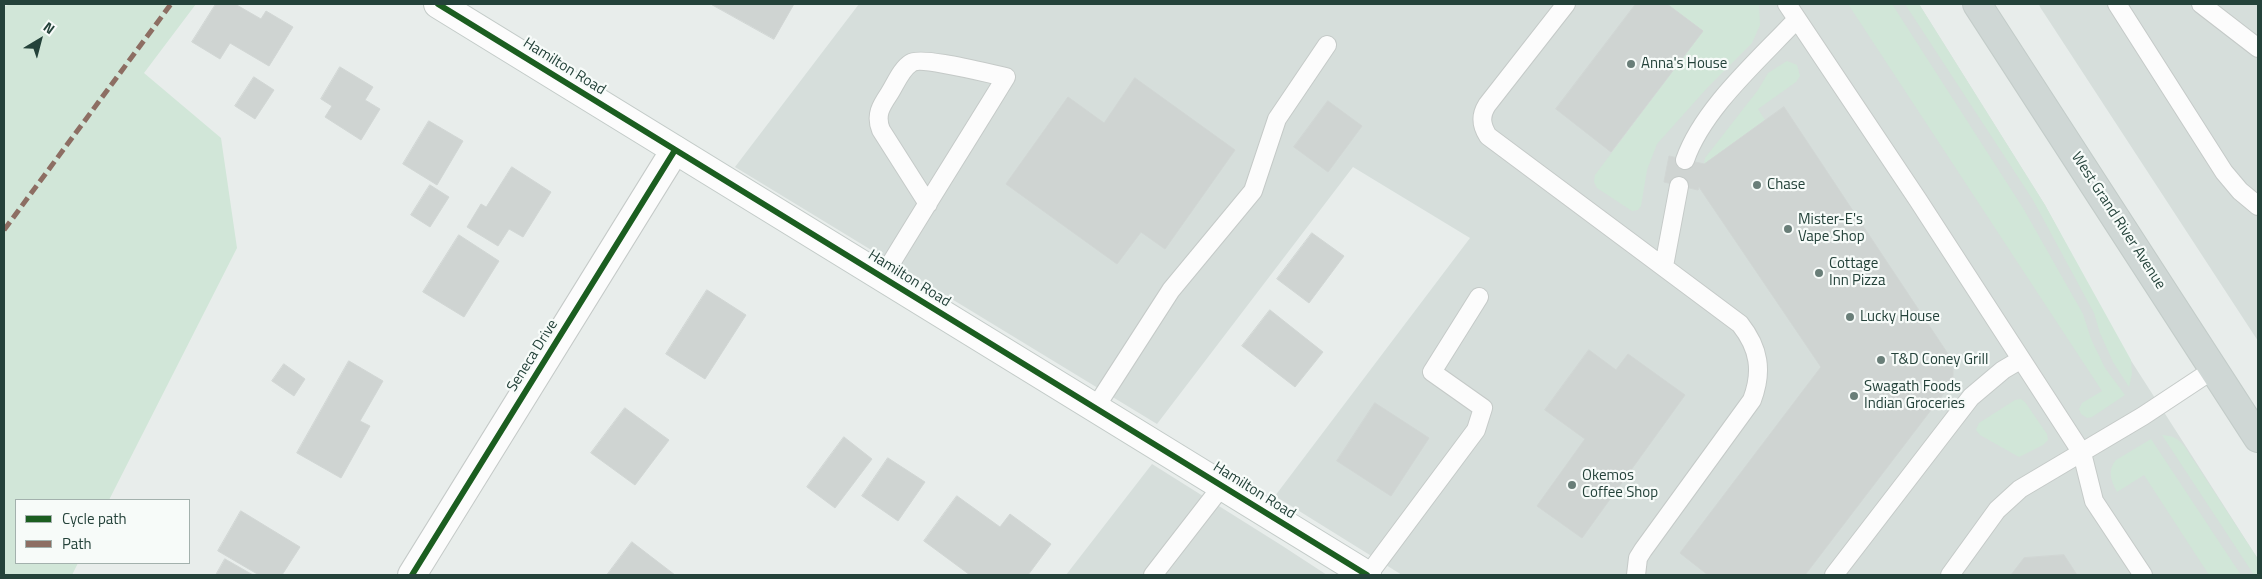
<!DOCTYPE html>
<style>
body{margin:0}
#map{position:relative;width:2262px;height:579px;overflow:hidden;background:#e8edeb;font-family:"Titillium Web",sans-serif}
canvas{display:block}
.frame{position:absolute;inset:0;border:5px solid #24423a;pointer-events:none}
.legend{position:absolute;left:15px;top:499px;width:175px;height:65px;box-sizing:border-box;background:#f7fbf9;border:1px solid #a3b1ad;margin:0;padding:6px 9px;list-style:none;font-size:15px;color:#24423a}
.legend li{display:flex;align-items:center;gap:10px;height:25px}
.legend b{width:25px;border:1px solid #a3b1ad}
.north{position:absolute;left:15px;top:15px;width:50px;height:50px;-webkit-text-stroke:4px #f7fbf9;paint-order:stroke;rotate:37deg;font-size:14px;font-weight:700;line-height:20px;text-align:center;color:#24423a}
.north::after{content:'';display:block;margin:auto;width:18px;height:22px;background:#24423a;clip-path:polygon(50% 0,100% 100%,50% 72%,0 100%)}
</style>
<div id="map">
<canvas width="2262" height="579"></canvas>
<div class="frame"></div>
<ul class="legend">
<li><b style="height:6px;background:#1b5e20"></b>Cycle path</li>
<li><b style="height:6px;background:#8d6e63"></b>Path</li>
</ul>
<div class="north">N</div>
</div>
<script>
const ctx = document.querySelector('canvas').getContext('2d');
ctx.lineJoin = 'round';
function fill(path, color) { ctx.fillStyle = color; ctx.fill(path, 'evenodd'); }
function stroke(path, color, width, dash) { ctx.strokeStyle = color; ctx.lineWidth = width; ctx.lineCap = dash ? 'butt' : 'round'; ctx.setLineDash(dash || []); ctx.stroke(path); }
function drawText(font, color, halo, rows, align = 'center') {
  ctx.font = font + ' "Titillium Web",sans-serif'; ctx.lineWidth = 4.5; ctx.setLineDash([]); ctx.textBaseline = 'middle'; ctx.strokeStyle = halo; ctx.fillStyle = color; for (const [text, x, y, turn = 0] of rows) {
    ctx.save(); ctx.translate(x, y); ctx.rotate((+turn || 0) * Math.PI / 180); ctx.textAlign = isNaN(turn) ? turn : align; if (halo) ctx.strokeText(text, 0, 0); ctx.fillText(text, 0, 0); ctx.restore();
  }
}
fill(new Path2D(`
 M859 4H1919L2045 205 2121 345 2258 559V575H1402L1275 496 1470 238 1353 167 1157 424 735 167Z
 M2039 4H2258V341L2040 7Z
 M1152 464 1281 545 1327 575H1066Z`), '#d6dedb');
fill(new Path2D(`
 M10 4H196L144 73 221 138 237 248 109 500H16V563H78L72 575H4V7Z
 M1667 4H1759L1760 25 1752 43 1708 87 1657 144 1647 170 1641 206 1638 210 1632 211 1597 188 1594 182 1595 175 1703 31Z
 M1848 4H1892L2023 208 2083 314 2091 339 2105 368 2125 395 2092 417 2087 418 2081 414 2079 409 2082 403 2102 391Z
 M1905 4H1919L2045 205 2131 360 2132 374 2129 387 2113 362 2100 333 2094 313 2033 200Z
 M1787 61 1797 65 1800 76 1796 82 1758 109 1765 120 1704 164 1705 158 1758 90 1768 73Z
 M2021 399 2025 402 2047 434 2048 440 2043 445 2019 457 1980 435 1976 430 1979 423 2015 400Z
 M2162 435C2173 436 2178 438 2185 447L2258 559V575H2254Z
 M2151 439 2241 575H2209L2144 475 2117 492C2111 480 2107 471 2116 460Z`), '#d1e6d8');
const building = new Path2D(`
 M216 4H235L261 19 266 11 293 27 269 66 230 43 220 59 192 42Z
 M711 4H794L774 39Z
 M1636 4H1667L1703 31 1611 152 1556 109Z
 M340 67 373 87 365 100 380 109 361 140 325 117 332 106 321 99Z
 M254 77 274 90 255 119 235 106Z
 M1135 78 1235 150 1165 249 1141 232 1117 264 1006 184 1068 97 1104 123Z
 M1328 101 1362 126 1328 172 1294 147Z
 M1784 107 1950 357H1953V384L1950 385 1805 575H1708L1680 553 1821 367 1699 187 1698 190 1664 182 1669 156 1704 164Z
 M429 121 463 141 437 185 403 164Z
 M512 167 551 192 523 237 509 229 498 246 467 227 481 204 486 207Z
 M430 185 449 197 430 227 411 215Z
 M1312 233 1344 256 1309 303 1277 279Z
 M459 235 499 261 464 317 423 292Z
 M707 290 746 315 705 379 666 354Z
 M1270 310 1323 352 1295 387 1242 346Z
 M1589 350 1616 370 1628 354 1685 395 1582 538 1537 506 1585 439 1545 410Z
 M349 361 383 381 360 421 370 426 341 478 297 453Z
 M284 364 305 379 294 396 272 381Z
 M1375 403 1429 438 1391 496 1337 461Z
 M625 408 669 440 635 485 591 453Z
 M844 437 872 459 835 508 807 487Z
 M888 458 925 482 898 521 862 496Z
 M957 496 1000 527 1010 514 1051 544 1028 575H970L924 541Z
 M241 511 300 547 282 575H259L218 551Z
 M632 542 675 575H607Z
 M2064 555 2077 575H2011L2024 558Z
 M225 559 253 575H216Z`);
fill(building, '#cfd4d2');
stroke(building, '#d1d6d4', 1);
const lane = new Path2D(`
 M1566 4 1487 105C1480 116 1481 125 1488 136L1740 324C1759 348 1763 371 1752 400L1643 550 1638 558 1636 575
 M1787 4 1918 200 2082 453 2094 501 2143 575
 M2117 4 2224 172 2240 191 2258 206
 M2201 4 2258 48
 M1685 160C1703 108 1760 59 1797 19
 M1664 266 1679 186
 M882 278C923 210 965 144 1006 77 990 74 921 56 911 63 901 69 895 85 889 94 881 106 875 115 881 130L928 204
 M1095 408 1171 290 1253 191 1277 119 1327 45
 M1153 575 1222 486
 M1368 575 1476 430 1483 408 1432 372 1479 297
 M1834 575 1971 397 2003 370 2020 360
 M1950 575 1997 510 2020 489 2143 416 2214 369`);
const street = new Path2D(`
 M412 575 675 150`);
const secondary = new Path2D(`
 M438 4 1367 575`);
const primary = new Path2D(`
 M1977 4 2258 438`);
stroke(lane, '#c5cac8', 20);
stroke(street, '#c5cac8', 30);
stroke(secondary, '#c3cbc8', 30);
stroke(primary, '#c3ccc9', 30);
stroke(lane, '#fcfcfc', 18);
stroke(street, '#fcfcfc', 28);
stroke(secondary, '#fcfcfc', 28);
stroke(primary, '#cfd7d5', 28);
stroke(new Path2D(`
 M4 230 171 4`), '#8d6e63', 5, [10, 5]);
stroke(new Path2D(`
 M438 4 1367 575
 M412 575 675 150`), '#1b5e20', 6);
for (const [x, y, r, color] of [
 [1631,64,5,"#697e78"],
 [1757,185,5,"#697e78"],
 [1788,229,5,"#697e78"],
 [1819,273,5,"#697e78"],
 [1850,317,5,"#697e78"],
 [1881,360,5,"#697e78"],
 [1854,396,5,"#697e78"],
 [1572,485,5,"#697e78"]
]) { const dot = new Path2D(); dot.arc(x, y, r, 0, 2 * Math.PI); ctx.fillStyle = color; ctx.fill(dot); stroke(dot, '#f7fbf9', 2); }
drawText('15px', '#24423a', '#f7fbf9', [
 ["Anna's House",1641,64],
 ["Chase",1767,185],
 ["Mister-E's",1798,220],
 ["Vape Shop",1798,237],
 ["Cottage",1829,264],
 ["Inn Pizza",1829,281],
 ["Lucky House",1860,317],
 ["T&D Coney Grill",1891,360],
 ["Swagath Foods",1864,387],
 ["Indian Groceries",1864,404],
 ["Okemos",1582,476],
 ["Coffee Shop",1582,493]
], 'left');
drawText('15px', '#24423a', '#f7fbf9', [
 ["Hamilton Road",564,67,32],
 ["West Grand River Avenue",2118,221,57],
 ["Hamilton Road",909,279,32],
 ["Seneca Drive",533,356,-58],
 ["Hamilton Road",1254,491,32]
]);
</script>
